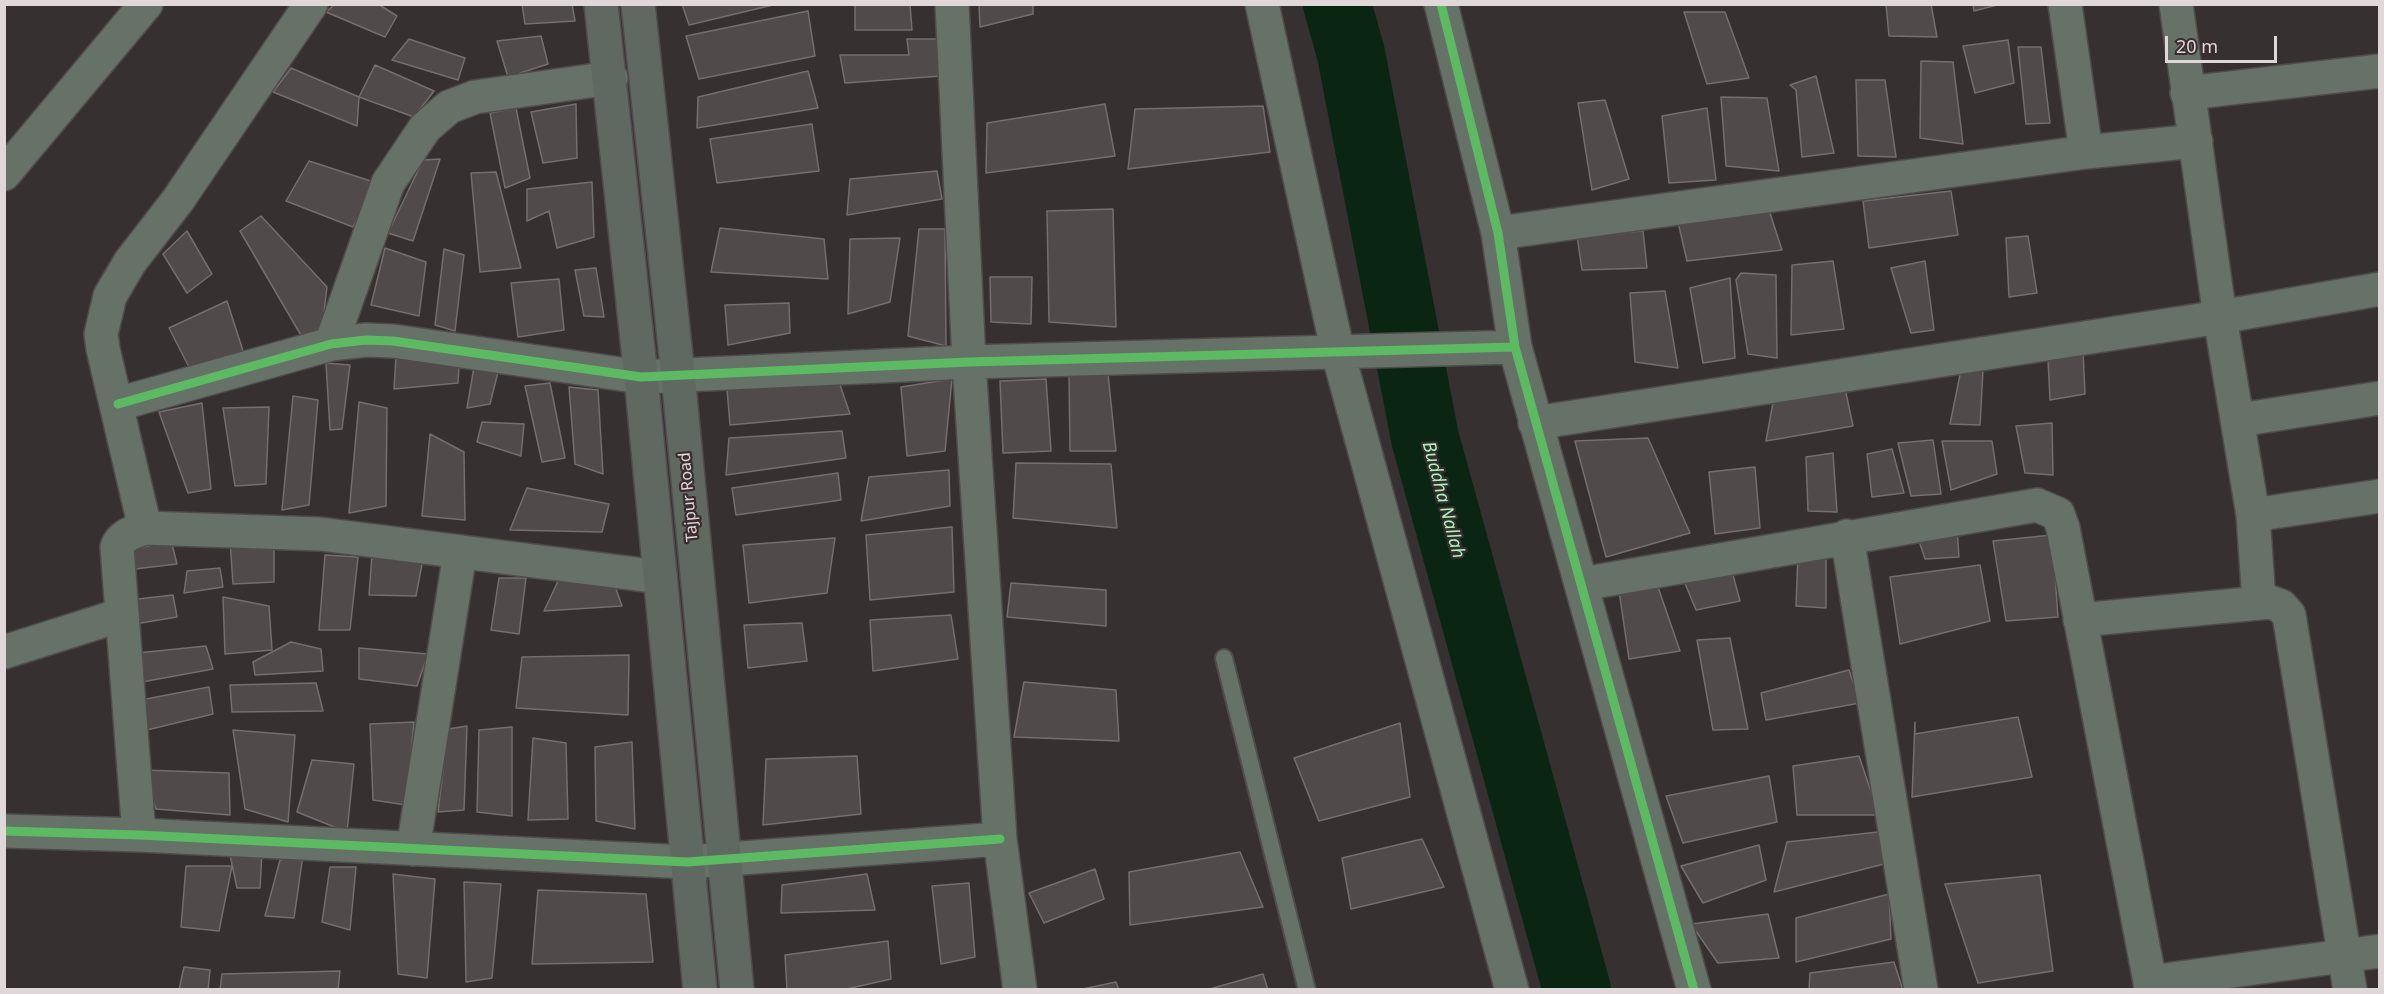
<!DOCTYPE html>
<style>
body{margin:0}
#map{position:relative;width:2384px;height:994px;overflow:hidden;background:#363031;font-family:"Noto Sans",sans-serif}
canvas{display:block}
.frame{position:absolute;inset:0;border:6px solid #e0d7d9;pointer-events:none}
.scale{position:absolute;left:2165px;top:36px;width:112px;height:27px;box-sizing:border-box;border:3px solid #e0d7d9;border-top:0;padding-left:8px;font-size:18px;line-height:21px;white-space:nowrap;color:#e0d7d9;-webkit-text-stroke:4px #3a2c30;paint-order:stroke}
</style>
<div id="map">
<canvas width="2384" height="994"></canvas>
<div class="frame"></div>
<div class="scale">20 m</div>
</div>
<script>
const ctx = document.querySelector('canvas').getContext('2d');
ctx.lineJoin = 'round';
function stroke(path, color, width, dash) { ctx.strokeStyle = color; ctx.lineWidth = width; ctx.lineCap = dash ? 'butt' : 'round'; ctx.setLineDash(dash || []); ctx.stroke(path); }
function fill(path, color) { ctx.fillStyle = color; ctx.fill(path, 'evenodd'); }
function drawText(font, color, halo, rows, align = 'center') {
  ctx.font = font + ' "Noto Sans",sans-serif'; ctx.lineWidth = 4.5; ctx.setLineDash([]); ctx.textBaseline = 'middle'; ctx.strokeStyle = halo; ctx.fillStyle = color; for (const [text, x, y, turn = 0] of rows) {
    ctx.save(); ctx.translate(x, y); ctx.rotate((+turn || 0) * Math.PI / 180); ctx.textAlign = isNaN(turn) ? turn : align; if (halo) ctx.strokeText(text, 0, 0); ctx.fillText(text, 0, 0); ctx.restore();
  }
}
stroke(new Path2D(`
 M1337 4 1351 54 1425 438 1577 990`), '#0a2613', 68);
const building = new Path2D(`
 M335 4H378L397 16 385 37 326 12Z
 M522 4H572L575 21 525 24Z
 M682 4H777L689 25Z
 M855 4H910L912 30H855Z
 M979 4H1033V14L980 27Z
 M1886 4H1931L1937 37 1889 36Z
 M1973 4H2001L1974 11Z
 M808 11 815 56 699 79 686 36Z
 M1684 12H1725L1749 78 1707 84Z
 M541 36 548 64 508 77 497 41Z
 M409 39 465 58 458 80 392 60Z
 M907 39H938L941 76 845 83 840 55H909Z
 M2008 40 2014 83 1975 93 1963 46Z
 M2018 47H2041L2050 123 2026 124Z
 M1921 61 1953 62 1963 144 1920 138Z
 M375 65 434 91 414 117 359 97Z
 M291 68 359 97 357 126 273 92Z
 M808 71 818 108 697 128 698 97Z
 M1816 76 1834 153 1802 157 1796 90 1790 85Z
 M1856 80H1885L1896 157 1858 156Z
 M1721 97 1767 98 1779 171 1726 166Z
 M1605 100 1629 179 1592 190 1578 103Z
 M576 104 577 158 543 163 531 112Z
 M1105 104 1115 156 986 173 987 123Z
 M1263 106 1270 152 1128 169 1135 109Z
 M516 108 530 178 505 188 490 113Z
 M1707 108 1716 180 1669 183 1662 116Z
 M812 124 819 171 717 183 710 139Z
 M440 159 413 241 388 233 423 160Z
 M309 161 377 183 353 227 286 201Z
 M937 171 942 199 847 215 850 179Z
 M496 172 521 268 480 272 471 173Z
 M592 182 594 237 557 248 549 211 527 221V189Z
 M1951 191 1958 235 1869 248 1863 201Z
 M1768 207 1782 250 1687 261 1678 222Z
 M1113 209 1116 327 1049 322 1047 211Z
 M261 216 327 287 322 328 302 337 240 231Z
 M720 228 824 239 828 279 711 272Z
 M919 229H945L946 346 908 336Z
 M187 231 212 274 187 293 163 254Z
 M1643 231 1647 268 1582 270 1577 236Z
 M2028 236 2037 293 2009 297 2006 238Z
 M900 238 890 302 848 314 850 239Z
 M385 248 426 262 419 316 371 305Z
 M444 249 464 255 455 331 435 325Z
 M1833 261 1844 329 1791 335 1792 265Z
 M1925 261 1934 330 1911 333 1891 268Z
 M596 268 604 317 584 316 575 270Z
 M1741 273 1776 275 1777 358 1748 354 1736 280Z
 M990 277H1032L1031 324 991 322Z
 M1730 278 1735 358 1703 363 1690 288Z
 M559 279 564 330 518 337 511 283Z
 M1665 291 1678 368 1635 362 1630 293Z
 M227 301 244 354 191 371 169 328Z
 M789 303 790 333 728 345 725 305Z
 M2083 350 2085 394 2050 400 2048 359Z
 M396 355 459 366 458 383 394 389Z
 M475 361 498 372 490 404 467 408Z
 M326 363 350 365 342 429 330 430Z
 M1961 370H1983L1980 425 1950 424Z
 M1069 374H1108L1116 451H1070Z
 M838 379 850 414 730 425 727 389Z
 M952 379 945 451 907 456 901 387Z
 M1046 379 1051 451 1003 453 1000 381Z
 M550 383 565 458 542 462 525 386Z
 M569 387 598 390 603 474 575 464Z
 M1845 388 1853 426 1766 441 1774 397Z
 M293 396 318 400 309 505 282 510Z
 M359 402 387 408 386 506 349 513Z
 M202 403 211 489 188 493 159 412Z
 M269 407 266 484 235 486 223 408Z
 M482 422 524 424 521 456 477 442Z
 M2052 423 2053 475 2025 473 2016 426Z
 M842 431 846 458 726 475 729 438Z
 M430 434 464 452 465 520 422 516Z
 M1648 438 1690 533 1606 557 1575 441Z
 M1933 440 1941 494 1911 496 1898 443Z
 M1942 441H1992L1997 474 1951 490Z
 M1892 449 1904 493 1872 497 1867 454Z
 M1833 453 1837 512 1808 511 1806 457Z
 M1016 463 1111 464 1117 528 1013 518Z
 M1755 467 1760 528 1715 534 1709 472Z
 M949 470 950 506 861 521 869 477Z
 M838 473 841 500 736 515 732 488Z
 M527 488 609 504 602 532 510 530Z
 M952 527 954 592 870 600 866 535Z
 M1957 528 1959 557 1925 559 1917 535Z
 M2052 535 2058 617 2006 621 1993 541Z
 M835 538 827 593 749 603 743 545Z
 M171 540 177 564 135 569 132 550Z
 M230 541 274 542V582L233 584Z
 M1826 551V608L1796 606 1798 554Z
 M325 555 358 557 350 630H319Z
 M372 555 423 559 416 596 369 595Z
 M1980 565 1990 621 1900 644 1890 577Z
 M220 568 223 587 184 593 187 571Z
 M1733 575 1740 601 1696 610 1684 581Z
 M560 577 615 586 622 606 544 611Z
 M499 578H526L519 634 491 630Z
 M1011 583 1106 590V626L1007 617Z
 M1658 587 1680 651 1629 659 1619 591Z
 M173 595 177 617 135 624 138 599Z
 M223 597 269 606 272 650 225 654Z
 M951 615 958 659 873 671 870 620Z
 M802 623 807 661 748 668 744 625Z
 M1730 638 1748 729 1713 730 1697 640Z
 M291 642 321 649 323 671 255 675 253 662Z
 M206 646 213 669 142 682 137 653Z
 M359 648 428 654 417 686 359 679Z
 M629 655 628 715 516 708 522 657Z
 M1849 670 1860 703 1766 720 1761 693Z
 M1024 682 1116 690 1119 741 1014 737Z
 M316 683 323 711 232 712 230 685Z
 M209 687 213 714 147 730 146 699Z
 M2018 717 2032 777 1912 797 1915 722V734Z
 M414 722 406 805 373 800 370 724Z
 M1400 723 1410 797 1319 821 1294 758Z
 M467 726 464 810 438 812 448 729Z
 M512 727V816L477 812 479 730Z
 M233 730 295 735 288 822 245 809Z
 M533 738 566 743 568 819 528 820Z
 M632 742 635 829 596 821 595 747Z
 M857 756 861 814 763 825 766 759Z
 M1859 756 1879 815H1797L1793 766Z
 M312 760 354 764 347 832 297 812Z
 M144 770 229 773 230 815 156 809Z
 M1769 776 1777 822 1683 843 1666 796Z
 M1878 832 1884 864 1774 892 1787 842Z
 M1422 839 1444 887 1351 909 1342 858Z
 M1759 845 1766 880 1703 903 1681 866Z
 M262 852 260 888H237L230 855Z
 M1240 852 1263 907 1130 925 1129 872Z
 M303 855 294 918 265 916 280 860Z
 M186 866H232L219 931 181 927Z
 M330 867H356L350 930 322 922Z
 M1095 869 1104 899 1044 923 1029 893Z
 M393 874 435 879 427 978 398 974Z
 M867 874 875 910 781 913 782 885Z
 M2040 875 2053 971 1978 983 1945 884Z
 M464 882 501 884 492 978 466 982Z
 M969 883 975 957 941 964 932 886Z
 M538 890 646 894 653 962 532 964Z
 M1889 894 1891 939 1796 962V918Z
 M1768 914 1779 958 1718 963 1691 924Z
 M888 941 891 979 842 990H787L785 955Z
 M1894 962 1903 990H1809L1810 973Z
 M184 967 210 970 208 990H179Z
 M340 971 338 990H220L222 974Z
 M1263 974 1268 990H1206Z
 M1116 982 1119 990H1078Z`);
fill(building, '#504a4b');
stroke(building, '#746e6f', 1.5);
const service = new Path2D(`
 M1224 658 1307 990`);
const minor = new Path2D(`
 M952 4 969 362 1000 839 1020 990
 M1262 4 1338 353 1512 990
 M1441 4 1498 233 1515 347 1694 990
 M2065 4 2086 152
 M2176 4 2220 317 2253 515 2259 602
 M2187 93 2380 71
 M4 174 146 4
 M1498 233 2086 152 2196 141
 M331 344 388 183 425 128 449 107 475 97 611 78
 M118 404 331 344 366 340 393 341 641 377 969 362 1515 347
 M2239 420 2380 398
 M1535 423 2220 317 2380 289
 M2253 515 2380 496
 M145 528 103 349 101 334 110 296 130 262 178 200 311 4
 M1847 536 1921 990
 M1582 584 2037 505 2058 514 2063 528 2150 982
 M2080 620 2270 602 2281 606 2289 615 2350 990
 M4 652 121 615
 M4 831 139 835 687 862 1000 839
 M139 835 117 547C121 535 134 532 145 528L320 534 660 577
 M413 849 460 553
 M2151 990 2150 982 2380 951`);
const secondary = new Path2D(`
 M601 4 641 377 700 990
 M638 4 678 375 737 990`);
stroke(service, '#504c4d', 20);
stroke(minor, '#504c4d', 36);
stroke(secondary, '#504c4d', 36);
stroke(service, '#667167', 16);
stroke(minor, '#667167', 33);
stroke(secondary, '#606961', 33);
stroke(new Path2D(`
 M1441 4 1498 233 1515 347 1694 990
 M118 404 331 344 366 340 393 341 641 377 969 362 1515 347
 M4 831 139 835 687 862 1000 839`), '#5cba63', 9);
drawText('16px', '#e0d7d9', '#3a2c30', [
 ["Tajpur Road",689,497,-95]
]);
drawText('italic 18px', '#a5f9b8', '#3a2c30', [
 ["Buddha Nallah",1443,500,75]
]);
</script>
